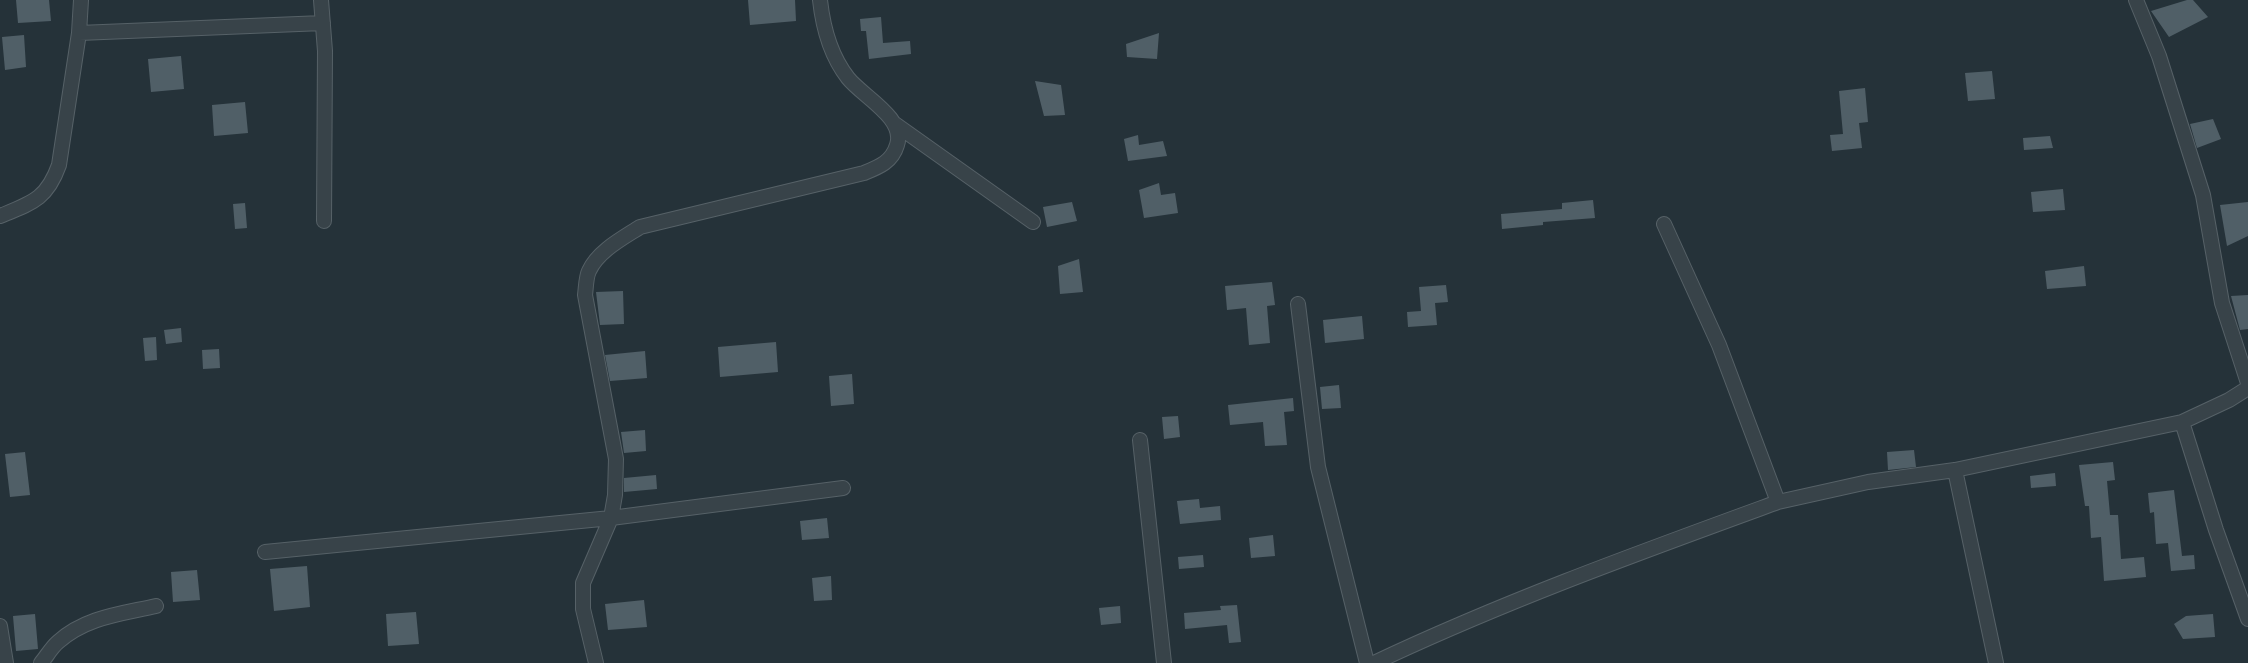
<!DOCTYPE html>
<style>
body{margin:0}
canvas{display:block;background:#253239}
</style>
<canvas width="2248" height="663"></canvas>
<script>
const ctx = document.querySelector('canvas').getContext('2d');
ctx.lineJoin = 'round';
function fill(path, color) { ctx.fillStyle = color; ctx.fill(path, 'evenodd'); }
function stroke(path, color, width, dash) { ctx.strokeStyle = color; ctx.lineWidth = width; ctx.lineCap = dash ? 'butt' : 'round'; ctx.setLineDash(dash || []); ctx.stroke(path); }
fill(new Path2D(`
 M16 0H49L51 21 18 23Z
 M748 0H795L796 21 750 25Z
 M2187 0H2193L2208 17 2169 37 2151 11Z
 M881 17 883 43 910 41 911 54 869 59 866 31H861L860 19Z
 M1159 33 1157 59 1127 57 1126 44Z
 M24 35 26 67 5 70 2 37Z
 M181 56 184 89 151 92 148 59Z
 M1992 71 1995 99 1968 101 1965 73Z
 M1035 81 1061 85 1065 115 1044 116Z
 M1865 88 1868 122 1859 123 1862 148 1832 151 1830 135 1843 134 1839 91Z
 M245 102 248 133 214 136 212 105Z
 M2213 119 2221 139 2197 148 2190 124Z
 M1138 135 1139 145 1163 141 1167 156 1128 161 1124 139Z
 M2050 136 2053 148 2024 150 2023 138Z
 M1159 183 1161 195 1175 193 1178 213 1144 218 1139 190Z
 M2063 189 2065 210 2033 212 2031 192Z
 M1593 200 1595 218 1543 222V225L1502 229 1501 214 1562 209V203Z
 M1072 202 1077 221 1047 227 1043 207Z
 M2248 202V236L2227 246 2220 205Z
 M245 203 247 228 235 229 233 204Z
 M1079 259 1083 292 1060 294 1058 266Z
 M2084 266 2086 286 2047 289 2045 271Z
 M1272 282 1275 305 1267 306 1270 343 1249 345 1246 308 1227 310 1225 286Z
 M1446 285 1448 302 1435 303 1437 325 1408 327 1407 312 1421 311 1419 287Z
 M623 291 624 324 600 325 596 292Z
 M2248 295V329L2240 330 2231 296Z
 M1362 316 1364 339 1325 343 1323 320Z
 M181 328 182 342 166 344 164 330Z
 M156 337 157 360 145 361 143 338Z
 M776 342 778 372 720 377 718 347Z
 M219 349 220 368 203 369 202 350Z
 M645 351 647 378 610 381 605 355Z
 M852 374 854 404 831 406 829 376Z
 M1339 385 1341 408 1322 409 1320 387Z
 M1293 398 1294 411 1284 412 1287 445 1265 446 1263 422 1230 425 1228 405Z
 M1178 416 1180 437 1164 439 1162 417Z
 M645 430 646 451 624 453 621 432Z
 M1914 450 1916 467 1888 470 1887 452Z
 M25 452 30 495 10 497 5 454Z
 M2113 462 2115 480 2107 481 2110 515H2118L2121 559 2144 557 2146 577 2104 581 2101 537 2091 538 2089 506H2085L2079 465Z
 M2055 473 2056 486 2031 488 2030 476Z
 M656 475 657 489 624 492V478Z
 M2174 490 2182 556 2194 555 2195 569 2171 571 2168 543 2156 544 2154 512 2150 513 2148 493Z
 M1199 499 1200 508 1220 506 1221 520 1180 524 1177 501Z
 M827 518 829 538 802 540 800 521Z
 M1273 535 1275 556 1251 558 1249 538Z
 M1203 555 1204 567 1179 569 1178 557Z
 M307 566 310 607 274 611 270 569Z
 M197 570 200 600 173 602 171 572Z
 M831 576 832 600 814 601 812 578Z
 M644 600 647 627 608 630 605 604Z
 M1237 605 1241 642 1229 643 1227 625 1185 629 1184 613 1221 610 1220 606Z
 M1120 606 1121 623 1101 625 1099 608Z
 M416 612 419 644 388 646 386 614Z
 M35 614 38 649 16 651 13 616Z
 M2213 614 2215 637 2183 639 2174 624 2186 616Z`), '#505f67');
const minor = new Path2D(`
 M321 0 325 51 324 221
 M2136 0 2159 56 2203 195 2222 303 2248 383
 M79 33 323 23
 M895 124 1033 222
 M0 216C32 203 47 199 59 165L79 33 81 0
 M1664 224 1719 345 1778 502 1868 482 1955 470 2182 422 2216 530 2248 619
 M1298 304 1318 467 1367 663
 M2182 422 2229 400 2248 388
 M1140 440 1164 663
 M1955 470 1996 663
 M265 552 611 518 843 488
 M0 626 6 663
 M41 663C47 656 51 648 58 642 86 617 121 614 156 606
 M596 663 583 609V583L611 518 615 495 616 459 585 295C586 288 586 277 589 271 598 251 623 238 640 227L864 173C879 167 892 162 897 145 906 118 862 96 848 78 830 55 823 28 820 0
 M1374 663C1505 601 1641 552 1778 502`);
stroke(minor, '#566167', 16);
stroke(minor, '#384349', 14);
</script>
